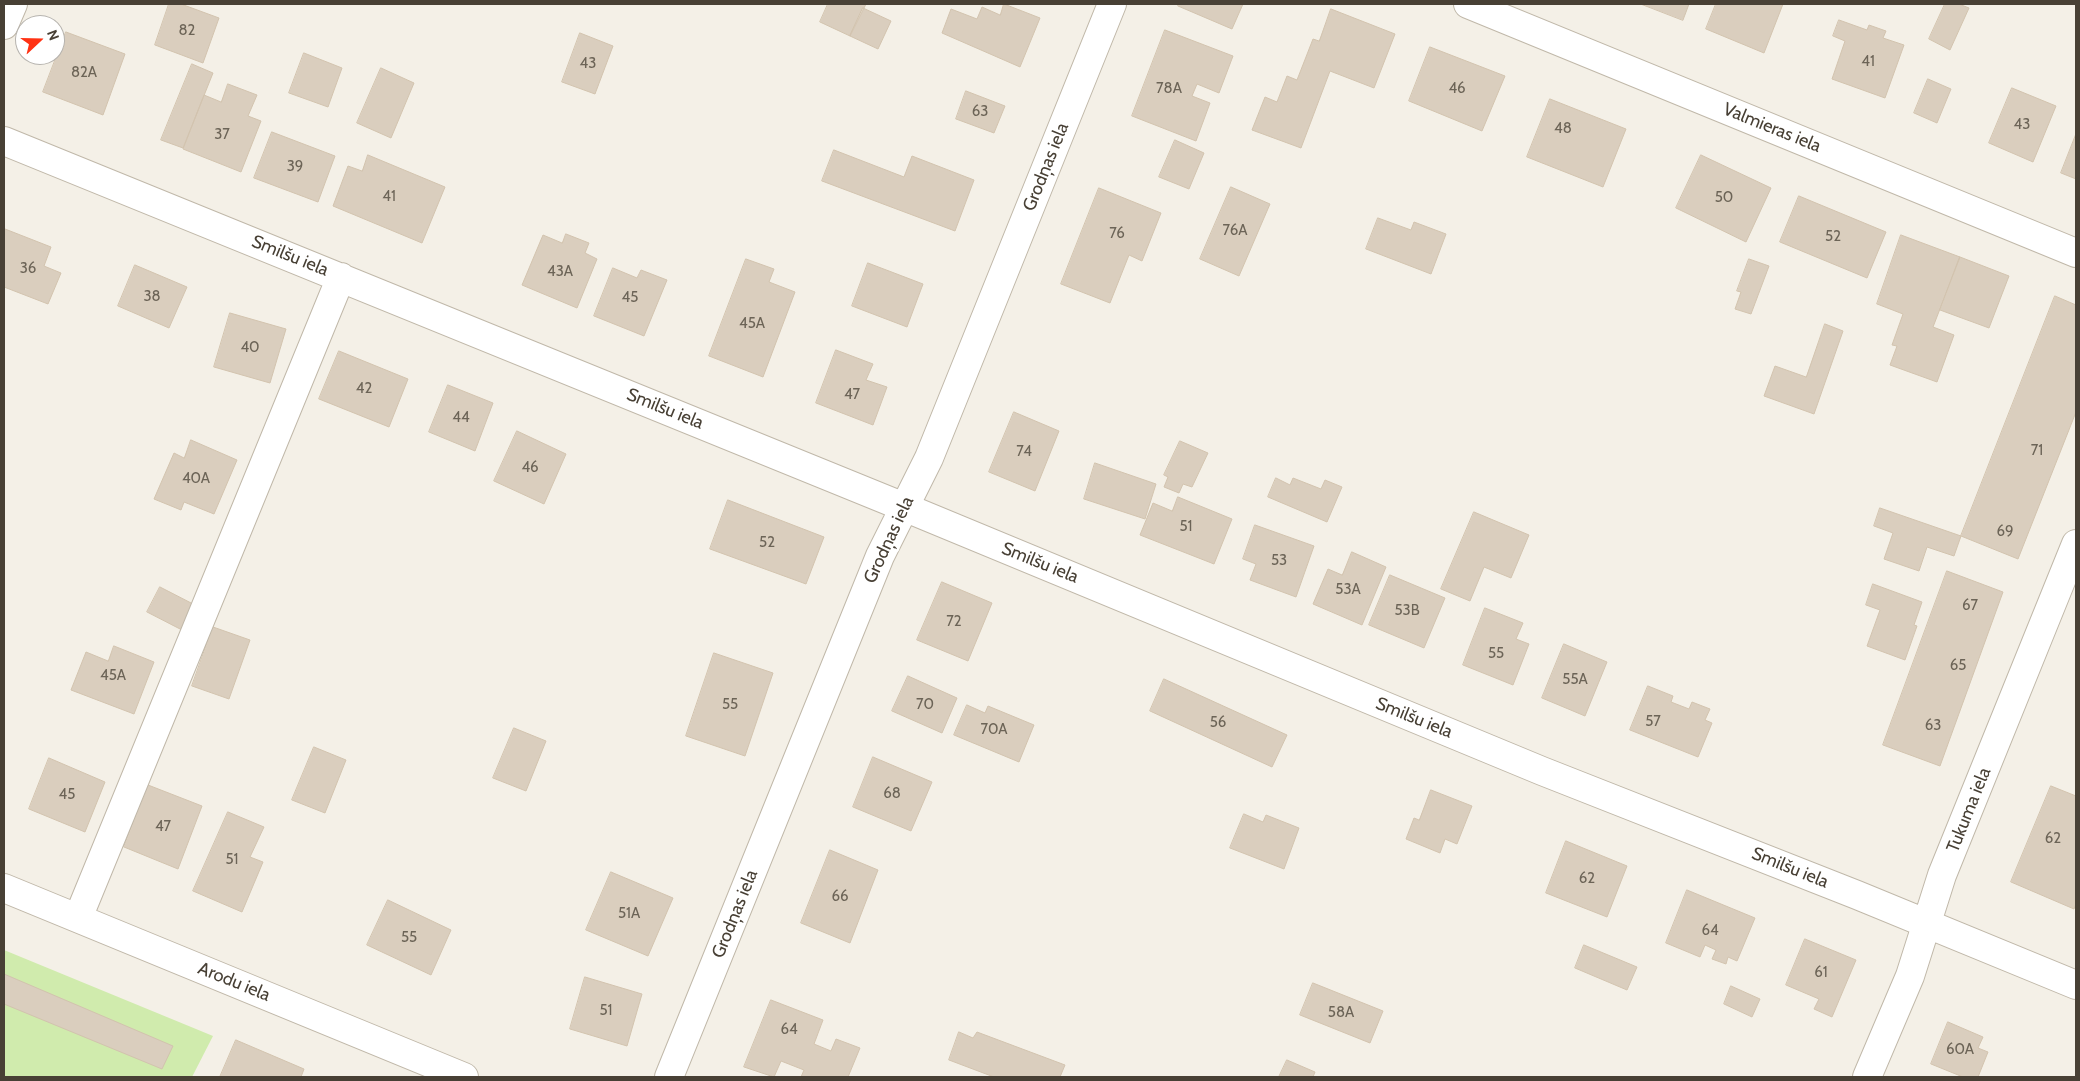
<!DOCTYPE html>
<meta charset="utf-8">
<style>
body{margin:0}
#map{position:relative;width:2080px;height:1081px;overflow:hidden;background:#f4f0e7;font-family:Cabin,sans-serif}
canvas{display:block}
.frame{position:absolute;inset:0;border:5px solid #484035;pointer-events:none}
.north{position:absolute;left:15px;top:15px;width:50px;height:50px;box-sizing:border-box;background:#fff;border:1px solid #b6b3ae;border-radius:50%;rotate:69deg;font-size:14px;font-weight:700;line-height:20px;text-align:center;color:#484035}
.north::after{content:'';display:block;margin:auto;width:18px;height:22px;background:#ff3213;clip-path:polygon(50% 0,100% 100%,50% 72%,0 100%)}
</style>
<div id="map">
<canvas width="2080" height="1081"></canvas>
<div class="frame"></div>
<div class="north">N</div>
</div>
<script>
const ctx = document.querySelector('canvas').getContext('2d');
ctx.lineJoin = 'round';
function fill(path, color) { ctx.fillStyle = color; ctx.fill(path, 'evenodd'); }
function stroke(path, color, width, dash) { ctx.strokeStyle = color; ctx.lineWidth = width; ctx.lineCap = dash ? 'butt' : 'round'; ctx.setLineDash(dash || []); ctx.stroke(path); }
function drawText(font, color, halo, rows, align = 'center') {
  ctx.font = font + ' Cabin,sans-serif'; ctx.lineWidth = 5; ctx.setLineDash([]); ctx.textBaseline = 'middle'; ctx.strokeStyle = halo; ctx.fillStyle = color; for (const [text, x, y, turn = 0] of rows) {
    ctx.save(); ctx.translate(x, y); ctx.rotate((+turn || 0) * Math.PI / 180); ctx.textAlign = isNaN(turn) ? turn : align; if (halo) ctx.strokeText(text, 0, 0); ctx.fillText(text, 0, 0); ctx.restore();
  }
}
fill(new Path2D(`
 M4 950 213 1036 192 1077H4Z`), '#d0ebad');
const building = new Path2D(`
 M169 4H181L219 18 203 63 155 45Z
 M828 4H866L850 36 820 22Z
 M1004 4 1040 18 1020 67 942 33 951 9 977 19 982 7 1000 15Z
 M1179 4H1243L1232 29 1178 6Z
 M1641 4H1689L1683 20Z
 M1716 4H1783L1764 53 1706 29Z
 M1945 4H1959L1969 8 1950 50 1929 39Z
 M863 8 891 21 878 49 850 36Z
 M1331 9 1395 34 1374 88 1330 71 1301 148 1252 130 1265 97 1277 102 1287 76 1297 80 1313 39 1319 41Z
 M1839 20 1867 30 1869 25 1886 31 1883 38 1904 45 1885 98 1832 79 1845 41 1833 36Z
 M1165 30 1233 56 1219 93 1197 84 1192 96 1210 103 1196 141 1132 116Z
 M66 32 125 54 103 115 43 92Z
 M580 33 613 46 595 94 562 82Z
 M1430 47 1505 76 1482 131 1409 101Z
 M304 53 342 68 328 107 289 93Z
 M192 64 213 73 183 148 161 140Z
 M381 68 414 83 391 138 357 123Z
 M1928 79 1951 89 1937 123 1914 113Z
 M228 84 257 95 248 116 261 121 241 172 183 149 204 95 221 102Z
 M2012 88 2056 106 2033 162 1989 143Z
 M966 91 1005 106 994 133 956 119Z
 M1550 99 1626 129 1603 187 1527 157Z
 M272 132 335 156 318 202 254 178Z
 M2076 134V179L2061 173Z
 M1175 140 1204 153 1189 189 1159 177Z
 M834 150 904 177 912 156 974 180 955 231 822 181Z
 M368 155 445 187 422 243 333 206 348 166 362 171Z
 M1701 155 1771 188 1746 242 1676 208Z
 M1231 187 1270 204 1239 276 1200 259Z
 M1099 188 1161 213 1142 261 1129 255 1110 303 1061 284Z
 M1799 196 1886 232 1867 278 1780 242Z
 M1378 218 1411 230 1414 222 1446 234 1431 274 1366 249Z
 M5 229 51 247 44 266 61 273 48 304 4 287Z
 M566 234 589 243 585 253 597 259 577 308 522 285 543 235 562 243Z
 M1901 235 1960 257 1933 327 1954 335 1937 382 1890 365 1897 346 1892 345 1903 314 1877 304Z
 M1960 257 2009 276 1989 328 1940 310Z
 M746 259 774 269 769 282 795 292 763 377 709 356Z
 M1749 259 1769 266 1751 314 1735 309 1741 292 1737 291Z
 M868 263 923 284 907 327 852 306Z
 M135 265 187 287 169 328 118 306Z
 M613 268 637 278 641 270 667 280 644 336 594 316Z
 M2055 296 2076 305V412L2018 559 1961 536Z
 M230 313 286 329 270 383 214 367Z
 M1825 324 1843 331 1814 414 1764 396 1775 366 1806 377Z
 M836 350 873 364 866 380 887 387 873 425 816 403Z
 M339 351 408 379 389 427 319 399Z
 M448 385 493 403 475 451 429 432Z
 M1014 412 1059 431 1035 491 989 472Z
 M517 431 566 454 544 504 494 481Z
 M191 440 237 460 214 514 184 502 181 510 154 499 174 453 184 458Z
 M1180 441 1208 453 1192 487 1183 484 1179 493 1164 487 1168 477 1164 475Z
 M1095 463 1156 484 1145 519 1084 499Z
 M1276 478 1290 485 1293 478 1321 489 1325 480 1342 487 1327 522 1268 497Z
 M1178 497 1232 519 1214 564 1140 535 1153 503 1172 511Z
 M728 500 824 537 806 584 710 549Z
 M1880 508 1961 536 1954 556 1927 547 1919 571 1884 559 1893 533 1874 526Z
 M1474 512 1529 535 1511 578 1484 567 1470 601 1441 589Z
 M1255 525 1314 546 1296 597 1250 580 1256 564 1243 559Z
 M1352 552 1386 567 1362 625 1313 604 1328 569 1342 575Z
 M1947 571 2003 592 1940 766 1883 745Z
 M1390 575 1445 598 1424 648 1369 625Z
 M942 582 992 603 968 661 917 640Z
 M1873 584 1922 602 1914 625 1917 626 1905 660 1867 646 1880 610 1866 605Z
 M160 587 195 605 182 630 147 612Z
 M1485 608 1523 623 1516 639 1529 644 1513 685 1463 665Z
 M213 627 250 640 229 699 192 686Z
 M1564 644 1607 662 1585 716 1542 698Z
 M114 646 154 662 134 714 71 690 86 652 108 661Z
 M714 653 773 673 745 756 686 736Z
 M908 676 957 698 942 733 892 711Z
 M1164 679 1287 735 1272 767 1150 711Z
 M1648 686 1673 696 1671 702 1689 709 1692 702 1710 709 1705 720 1712 723 1698 757 1630 730Z
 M967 705 985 713 988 706 1034 725 1019 762 954 735Z
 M514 728 546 741 526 791 493 778Z
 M314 747 346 760 325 813 292 800Z
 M873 757 932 782 911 831 853 807Z
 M49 758 105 782 85 832 29 809Z
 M148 785 202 806 178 869 124 847Z
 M2051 786 2076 796V904L2074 909 2011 882Z
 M1431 790 1472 806 1457 844 1445 839 1440 853 1406 839 1414 818 1419 820Z
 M228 812 264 827 250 857 263 862 242 912 193 891Z
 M1244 814 1263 822 1266 815 1299 828 1284 869 1230 848Z
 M1566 841 1627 866 1607 917 1546 893Z
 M830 850 878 870 850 943 801 923Z
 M611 872 673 898 648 956 586 930Z
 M1687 890 1755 918 1737 961 1728 957 1726 964 1712 959 1716 950 1705 945 1700 957 1666 943Z
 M388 900 451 930 431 975 367 945Z
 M1805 939 1856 960 1832 1017 1814 1009 1819 999 1786 985Z
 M1584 945 1637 967 1627 990 1575 968Z
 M4 974 173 1046 162 1069 4 1004Z
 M585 977 642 994 627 1046 570 1029Z
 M1313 983 1383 1011 1370 1043 1300 1015Z
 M1731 986 1760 999 1752 1017 1724 1004Z
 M771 1000 823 1020 814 1044 831 1051 836 1039 860 1048 848 1077H801L804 1070 781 1061 774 1077 744 1067Z
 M1948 1022 1983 1037 1978 1048 1988 1052 1978 1077H1963L1931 1064Z
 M959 1032 973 1038 977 1032 1065 1065 1060 1077H994L949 1060Z
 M236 1040 304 1069 301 1077H220Z
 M1287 1060 1315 1072 1313 1077H1279Z`);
fill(building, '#dacebe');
stroke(building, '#d2c3ae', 1);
const minor = new Path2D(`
 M1468 4 2076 253
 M4 25 13 4
 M4 141 904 507 1542 771 1857 895 2076 985
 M4 888 464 1077
 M78 918 341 277
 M669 1077 880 556 929 458 1112 4
 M1867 1077 1910 976 1942 875 2076 544`);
stroke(minor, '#c0b8a9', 30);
stroke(minor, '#fff', 28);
drawText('15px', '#6c6457', null, [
 ["82",187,31],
 ["41",1868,62],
 ["43",588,64],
 ["82A",84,73],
 ["78A",1169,89],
 ["46",1457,89],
 ["63",980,112],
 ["43",2022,125],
 ["48",1563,129],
 ["37",222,135],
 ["39",295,167],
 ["41",389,197],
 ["50",1724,198],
 ["76A",1235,231],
 ["76",1117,234],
 ["52",1833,237],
 ["36",28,269],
 ["43A",560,272],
 ["38",152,297],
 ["45",630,298],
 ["45A",752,324],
 ["40",250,348],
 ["42",364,389],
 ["47",852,395],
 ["44",461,418],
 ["71",2037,451],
 ["74",1024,452],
 ["46",530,468],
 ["40A",196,479],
 ["51",1186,527],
 ["69",2005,532],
 ["52",767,543],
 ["53",1279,561],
 ["53A",1348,590],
 ["67",1970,606],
 ["53B",1407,611],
 ["72",954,622],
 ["55",1496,654],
 ["65",1958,666],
 ["45A",113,676],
 ["55A",1575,680],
 ["55",730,705],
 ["70",925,705],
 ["57",1653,722],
 ["56",1218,723],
 ["63",1933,726],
 ["70A",994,730],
 ["68",892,794],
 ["45",67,795],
 ["47",163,827],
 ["62",2053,839],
 ["51",232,860],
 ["62",1587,879],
 ["66",840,897],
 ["51A",629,914],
 ["64",1710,931],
 ["55",409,938],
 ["61",1821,973],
 ["51",606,1011],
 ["58A",1341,1013],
 ["64",789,1030],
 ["60A",1960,1050]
]);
drawText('18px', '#484035', '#fff', [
 ["Valmieras iela",1772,128,22],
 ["Grodņas iela",1046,167,-68],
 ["Smilšu iela",290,256,22],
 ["Smilšu iela",665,409,22],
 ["Grodņas iela",889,540,-65],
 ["Smilšu iela",1040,563,22],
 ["Smilšu iela",1414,718,22],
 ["Tukuma iela",1969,810,-68],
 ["Smilšu iela",1790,868,22],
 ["Grodņas iela",735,914,-68],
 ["Arodu iela",234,982,22]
]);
</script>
